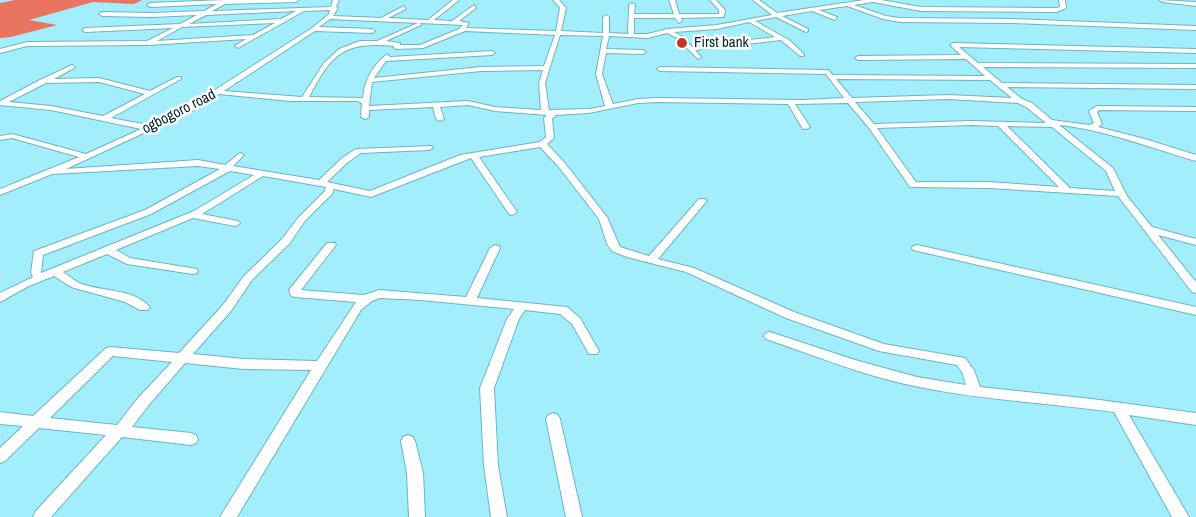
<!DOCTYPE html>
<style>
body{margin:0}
canvas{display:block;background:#a2eefd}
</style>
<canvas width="1196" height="517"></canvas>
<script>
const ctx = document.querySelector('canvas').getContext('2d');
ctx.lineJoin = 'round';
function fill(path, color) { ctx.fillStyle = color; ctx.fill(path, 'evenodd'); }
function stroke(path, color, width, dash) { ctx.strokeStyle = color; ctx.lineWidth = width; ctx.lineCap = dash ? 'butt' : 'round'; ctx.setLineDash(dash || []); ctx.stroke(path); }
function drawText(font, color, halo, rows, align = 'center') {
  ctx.font = font + ' "Archivo Narrow",sans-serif'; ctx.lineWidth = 5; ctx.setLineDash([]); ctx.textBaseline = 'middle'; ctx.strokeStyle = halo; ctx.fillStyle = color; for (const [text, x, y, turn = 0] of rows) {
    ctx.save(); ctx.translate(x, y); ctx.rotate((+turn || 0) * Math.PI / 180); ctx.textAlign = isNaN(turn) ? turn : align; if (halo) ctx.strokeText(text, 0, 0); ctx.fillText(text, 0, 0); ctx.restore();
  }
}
fill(new Path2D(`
 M15 0H142L134 4 93 2 29 20 57 25 11 37 0 38V3Z`), '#e97561');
const minor = new Path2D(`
 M225 0H299L296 2 225 4 212 11 331 7 333 0H339L336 7 338 8 333 16 381 18 404 6 406 9 388 18 428 20 453 0H459L434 20 452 21 474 5 476 8 459 21 469 23 466 28 556 31 560 8 553 0H559L566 8 561 31 603 33V17L606 15 609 17V33L628 34 629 5 632 3 635 5 634 14H674L669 0H675L679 14H719V10L710 0H716L725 10 724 17 681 18 682 21 679 23 675 18H634V34H648L667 29 717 25 772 15 753 0H759L777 13 864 0H881L921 7 1057 8 1060 7 1059 0H1065L1066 8 1057 12 921 11 873 2 854 5 886 16 900 18 1013 19 1196 26V30L1013 23 900 22 883 19 847 6 819 10 837 17 835 20 812 11 782 16 808 29V31L806 32 776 17 755 21 789 40 804 54V56H800L781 40 695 50 701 57 698 59 677 38 667 33 648 38 609 36 606 49 643 50 646 52 643 54 606 53 602 74 613 104 638 99 657 98 804 100 844 98 826 74 660 71 657 69 660 67 828 70 833 75 985 76 966 59 858 60 855 58 858 56 961 55 950 45 953 43 1196 49V53L959 47 978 63 1196 64V68L983 67 1002 83 1196 85V89L1007 87 1022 99 1032 103 1052 120 1089 125 1094 123 1089 111 1097 106 1196 107V111L1099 110 1097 112 1102 124 1098 127 1145 139 1196 155V161C1150 148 1107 130 1059 125L1113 168 1127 196 1152 227 1196 239V245L1158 235 1196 282V293L1192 292 1118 196 989 188 910 187 869 128 848 103 795 104 810 127 806 129H803L788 104 657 102 638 103 589 113 556 115 552 119 554 138 547 144 564 162 607 217 620 247 649 256 699 199H705L707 201 705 203 658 259 694 268 794 312 884 344 965 358 974 370 980 387 1092 399 1196 413V425L1129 415 1189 517H1172L1114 412C1049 403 983 400 919 387 867 377 816 356 766 339L764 336 766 333 770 332 855 360 917 377 966 385 962 372 957 365 879 351 786 318 686 272 627 257 612 251 607 244 599 219 558 166 540 147 479 157 517 212 512 215 509 214 471 158 371 197 334 189 332 194 304 222 290 243 252 280 231 311 193 354 244 359 317 361 356 302 295 297 291 296 289 290 327 243H335L336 245 301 290 364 295 379 290 466 297 490 248 495 245 499 246 500 248 477 298 567 307 580 318 599 351 597 354H589L572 324 560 314 525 310 519 319 494 388 498 466 507 517H491L484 466 480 388 507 319 514 309 421 300 380 298 372 301 361 310 237 517H220L311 370 244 369 185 363 148 406 132 427 191 433 196 435 198 439 196 443 191 445 122 437 51 517H33L35 512 106 435 39 428 5 461 0 463V448L23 426 0 424V412L33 416 106 348 110 347 179 353 223 305 244 276 282 239 298 218 325 191 326 187 263 176 202 214 238 221 240 223 238 225 235 226 193 218 116 250 130 258 197 269 198 271 197 273 193 274 127 264 107 254 63 272C68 275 74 280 79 283 101 292 133 288 150 307L148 310H140L125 302 71 287 54 276 29 286 0 302V293L33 277 31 273 34 251 145 210 220 169 198 166 52 174 0 195V189L79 157 12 138 0 140V136L12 134 86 154 141 129 51 110 0 105V101L40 80 72 65 75 67 74 68 54 79 99 78 150 91 177 77H181V79L111 118 148 125 196 102 312 28 329 14 330 10 304 11 238 48 235 46 236 45 246 39 148 45 27 46 0 53V49L27 42 147 41 173 28 85 32 82 30 85 28 180 24 197 15 151 17 102 16 99 14 102 12 151 13 204 11 217 4 150 7 147 5 150 3ZM296 11 281 19 189 24 206 15ZM330 19 418 23 377 41H360L339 49 324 63 302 97 224 91 315 31 372 33 375 31 372 29 319 27ZM749 22 775 37 692 47 681 36 674 32 717 29ZM275 23 253 35 157 41 182 27ZM420 23 463 25 459 29 420 45H400V43L386 41 421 25ZM465 31 555 35 544 66 481 67 374 78 386 61 492 55 495 53 492 51 390 57 387 54C374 64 364 80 363 98L309 97C332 53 344 41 395 46L393 47 396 49 423 48ZM560 35 603 36 596 74 605 106 589 109 549 110 545 83ZM543 70 539 83 541 110 495 107 468 101 369 106 372 82 481 71ZM836 79 990 80 1012 98 948 95 852 98ZM99 82 145 94 103 116 51 106 9 102 46 83ZM219 94 290 101H357L362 103 361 117 365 119 369 117V110L433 107 436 119 440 121 444 119 440 107 468 105 495 111 547 115 544 118 546 137 540 142 460 155 370 191 327 182 348 162 361 153 429 150 433 148 432 146 356 149 342 158 319 180 233 166 244 155 240 153 225 165 198 160 66 169 202 106ZM948 99 1018 103 1026 107 1046 123 972 121 874 124 855 102ZM972 125 998 126 1059 187 989 182H916L877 128ZM1007 126 1052 127 1106 171 1115 191 1070 188ZM230 171 254 175 194 211 41 273 43 255 151 214ZM113 356 172 362 138 398 117 425 50 418Z
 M1159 0 1196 2V6L1162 2Z
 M917 245 1196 307V315L913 250 912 248 913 246Z
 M553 413 558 415 560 419 582 517H566L546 419 548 415Z
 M408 435 413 437 415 441 423 473 425 517H409L407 473 401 441 403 437Z`);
stroke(minor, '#6ab5c4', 2);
fill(minor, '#fff');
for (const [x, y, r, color] of [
 [682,43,6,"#c23621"]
]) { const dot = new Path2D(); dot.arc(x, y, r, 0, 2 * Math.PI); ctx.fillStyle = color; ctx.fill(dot); stroke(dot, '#fff', 2); }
drawText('15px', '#012127', '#fff', [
 ["First bank",694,43]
], 'left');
drawText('15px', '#012127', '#fff', [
 ["ogbogoro road",179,112,-27]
]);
</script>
